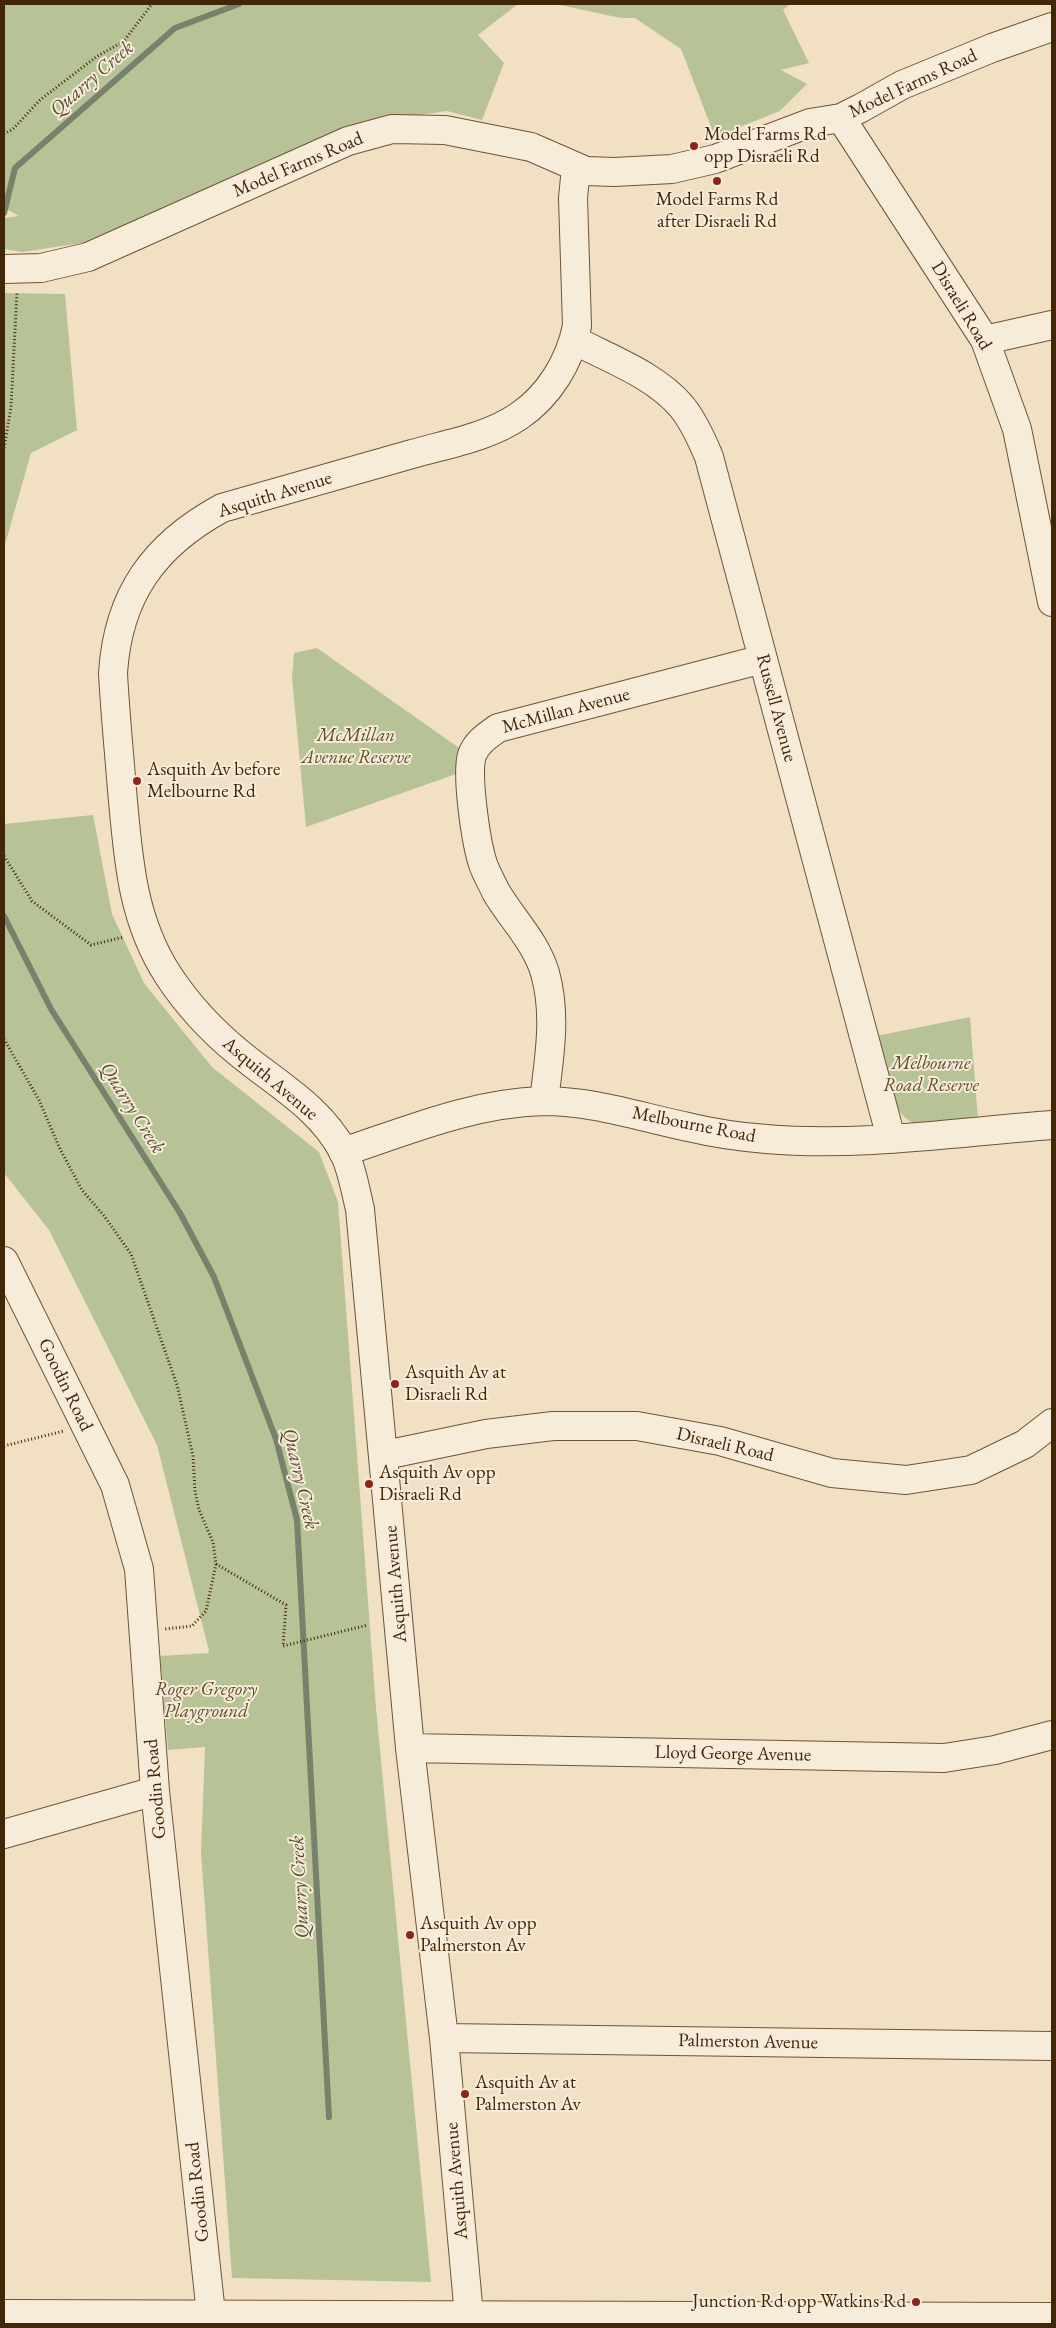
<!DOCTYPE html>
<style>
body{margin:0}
#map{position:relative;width:1056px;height:2328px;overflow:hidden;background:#f2e0c5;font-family:"EB Garamond",serif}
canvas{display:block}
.frame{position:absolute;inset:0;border:5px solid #412607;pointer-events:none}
</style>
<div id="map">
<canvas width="1056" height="2328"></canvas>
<div class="frame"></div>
</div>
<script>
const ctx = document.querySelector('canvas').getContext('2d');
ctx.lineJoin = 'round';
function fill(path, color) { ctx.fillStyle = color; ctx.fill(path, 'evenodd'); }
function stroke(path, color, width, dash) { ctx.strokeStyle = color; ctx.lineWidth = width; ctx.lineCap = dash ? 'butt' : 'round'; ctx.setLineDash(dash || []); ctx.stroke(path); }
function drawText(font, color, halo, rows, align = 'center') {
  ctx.font = font + ' "EB Garamond",serif'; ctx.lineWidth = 4; ctx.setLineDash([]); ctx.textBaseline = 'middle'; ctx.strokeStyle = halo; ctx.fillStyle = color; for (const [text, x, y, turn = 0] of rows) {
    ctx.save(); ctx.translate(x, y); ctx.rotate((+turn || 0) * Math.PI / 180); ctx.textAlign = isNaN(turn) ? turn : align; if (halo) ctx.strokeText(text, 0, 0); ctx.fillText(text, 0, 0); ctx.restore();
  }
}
fill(new Path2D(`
 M4 4H518L478 35 504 63 482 120 447 111 365 123 102 240 22 252 4 249V218L19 216 4 208Z
 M555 4H790L783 10 809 63 781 70 807 84 780 111 715 137 681 49 635 18H621Z
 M4 293 65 294 77 430 31 453 4 548Z
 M317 648 462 750 459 773 306 827 292 678 294 653Z
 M93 815 112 914 144 983 212 1067 319 1152 338 1202 376 1708 431 2282 232 2278 201 1853 205 1747 168 1750 160 1656 208 1653 209 1651 157 1445 49 1230 4 1173V824Z
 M970 1017 978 1120C960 1121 941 1125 923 1125 889 1124 883 1063 876 1036Z`), '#b7c397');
stroke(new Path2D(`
 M4 213 15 168 175 28 239 4
 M4 916 51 1009 180 1213 214 1277 276 1439 297 1520 329 2117`), '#78816b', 6);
const minor = new Path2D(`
 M841 118 985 340 1017 429 1052 602
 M4 269 41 268 88 257 348 141 392 129 445 130 531 147 586 171 614 172 672 169 715 159 810 123 841 118 861 108 902 85 992 48 1052 27
 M574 340C610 359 655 375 682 407 694 422 702 440 709 457L891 1138
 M985 340 1052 325
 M544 1101C549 1058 557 1016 545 973 536 942 512 919 496 892 492 883 486 873 483 864 476 843 466 775 472 755 477 742 487 736 498 728L763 659
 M343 1152C409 1130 473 1103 543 1101 593 1101 640 1117 688 1127 713 1133 741 1137 766 1139 861 1147 958 1132 1052 1125
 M4 1261 115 1485 139 1569 155 1791 211 2314
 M385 1455 486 1434 553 1426H637L720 1441 832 1473 906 1480 971 1470 1025 1444 1052 1423
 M410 1748 944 1758 995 1750 1052 1735
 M4 1834 155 1791
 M444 2038 1052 2046
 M4 2314 1052 2317
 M469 2316 444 2038 410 1748 360 1209C355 1189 352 1168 343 1151 320 1107 275 1083 239 1053 212 1031 187 1004 168 975 131 918 128 855 122 790 119 751 115 712 113 673 118 595 154 545 222 508 285 490 349 472 412 454 447 444 489 437 519 416 549 396 570 361 577 326L573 198 576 168`);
stroke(minor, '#6d5436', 30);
stroke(new Path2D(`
 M4 134 13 129 40 100 96 57 124 41 152 4
 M4 448 11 407 17 292
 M4 856 32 901 91 945 124 937
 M4 1039 39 1100 60 1149 82 1190 105 1217 131 1254 177 1385 193 1456 195 1491 199 1510 213 1542 216 1564 206 1611 192 1626 165 1629
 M4 1446 64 1431
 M216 1564 286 1605 283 1646 368 1625`), '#412607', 3, [1, 2.5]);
stroke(minor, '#f7ebd9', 28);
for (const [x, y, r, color] of [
 [694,146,5,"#8f2418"],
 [717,181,5,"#8f2418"],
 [137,781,5,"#8f2418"],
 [395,1384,5,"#8f2418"],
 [369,1484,5,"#8f2418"],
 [410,1935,5,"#8f2418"],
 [465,2094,5,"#8f2418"],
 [916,2302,5,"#8f2418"]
]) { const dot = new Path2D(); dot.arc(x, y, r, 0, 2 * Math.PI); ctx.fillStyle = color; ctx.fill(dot); stroke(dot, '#f7ebd9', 2); }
drawText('19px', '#412607', '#f7ebd9', [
 ["Model Farms Road",913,84,-25],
 ["Model Farms Road",298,165,-23],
 ["Disraeli Road",961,306,59],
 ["Asquith Avenue",275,495,-17],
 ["Russell Avenue",776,708,75],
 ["McMillan Avenue",566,711,-15],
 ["Asquith Avenue",270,1079,40],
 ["Melbourne Road",694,1125,11],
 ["Goodin Road",65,1385,64],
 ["Disraeli Road",725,1445,13],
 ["Asquith Avenue",396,1584,-95],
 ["Lloyd George Avenue",733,1754,1],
 ["Goodin Road",156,1789,-95],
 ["Palmerston Avenue",748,2042,1],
 ["Asquith Avenue",457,2181,-95],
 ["Goodin Road",198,2192,-96]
]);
drawText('19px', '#412607', '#f7ebd9', [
 ["Model Farms Rd",704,135],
 ["opp Disraeli Rd",704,157],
 ["Model Farms Rd",717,200,"center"],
 ["after Disraeli Rd",717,222,"center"],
 ["Asquith Av before",147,770],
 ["Melbourne Rd",147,792],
 ["Asquith Av at",405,1373],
 ["Disraeli Rd",405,1395],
 ["Asquith Av opp",379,1473],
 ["Disraeli Rd",379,1495],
 ["Asquith Av opp",420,1924],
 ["Palmerston Av",420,1946],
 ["Asquith Av at",475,2083],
 ["Palmerston Av",475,2105],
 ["Junction Rd opp Watkins Rd",906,2302,"right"]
], 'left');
drawText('italic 19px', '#5e4d2b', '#f7ebd9', [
 ["McMillan",356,736],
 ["Avenue Reserve",356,758],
 ["Melbourne",931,1064],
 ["Road Reserve",931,1086],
 ["Roger Gregory",206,1690],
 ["Playground",206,1712]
]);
drawText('italic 20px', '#584c31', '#f7ebd9', [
 ["Quarry Creek",92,79,-41],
 ["Quarry Creek",132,1108,58],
 ["Quarry Creek",300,1479,77],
 ["Quarry Creek",300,1887,-93]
]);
</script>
